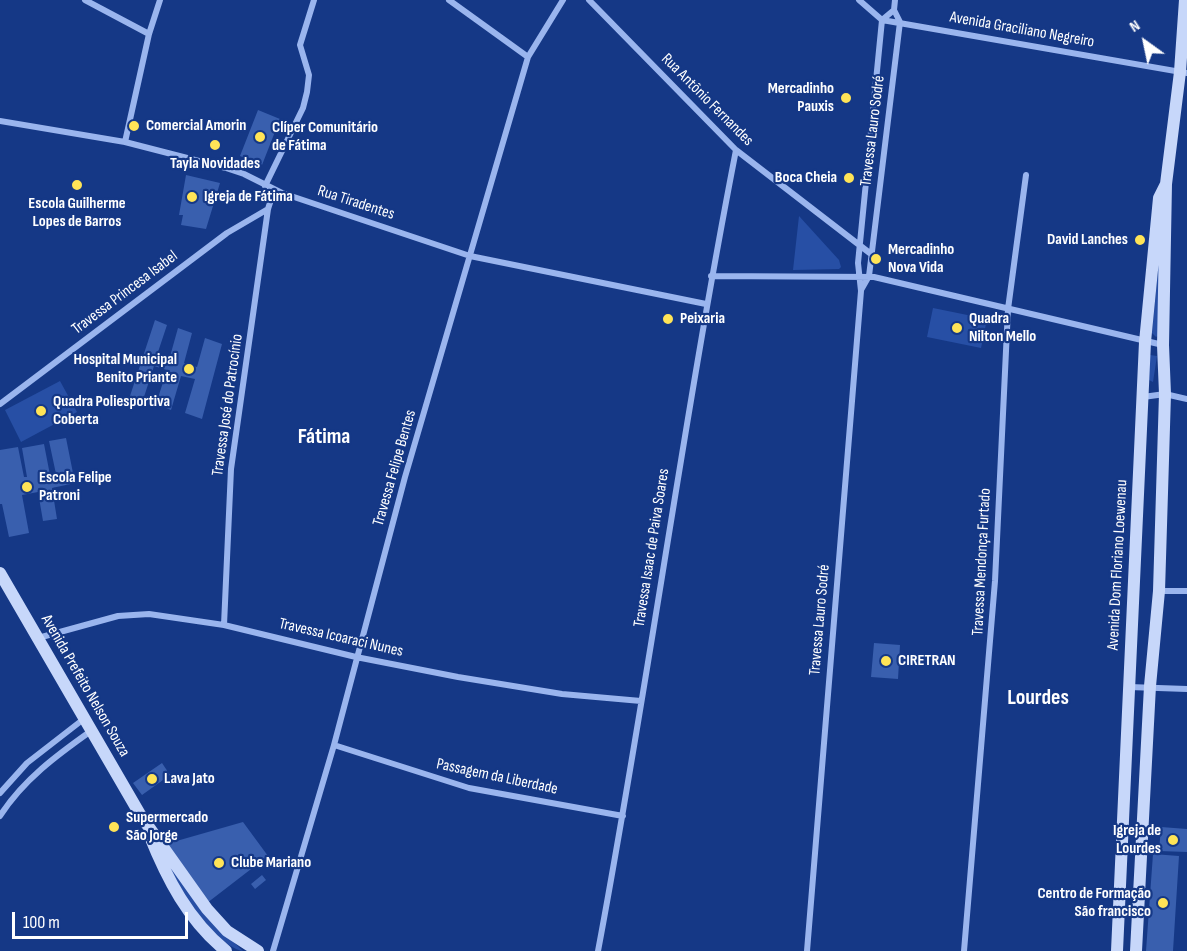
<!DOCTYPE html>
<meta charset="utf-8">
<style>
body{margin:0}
#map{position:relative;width:1187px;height:951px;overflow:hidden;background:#153886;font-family:"Sofia Sans Condensed",sans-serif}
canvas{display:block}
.north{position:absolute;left:1115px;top:12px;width:60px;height:60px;-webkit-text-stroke:4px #153886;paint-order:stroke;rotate:327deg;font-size:16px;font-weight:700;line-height:24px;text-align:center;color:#fff}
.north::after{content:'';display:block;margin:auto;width:21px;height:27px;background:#fff;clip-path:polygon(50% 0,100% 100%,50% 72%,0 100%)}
.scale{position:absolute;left:12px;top:912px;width:176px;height:27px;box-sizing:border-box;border:3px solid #fff;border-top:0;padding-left:8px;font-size:18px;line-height:21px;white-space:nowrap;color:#fff;-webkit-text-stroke:4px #153886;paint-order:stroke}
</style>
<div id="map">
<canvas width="1187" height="951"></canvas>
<div class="north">N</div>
<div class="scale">100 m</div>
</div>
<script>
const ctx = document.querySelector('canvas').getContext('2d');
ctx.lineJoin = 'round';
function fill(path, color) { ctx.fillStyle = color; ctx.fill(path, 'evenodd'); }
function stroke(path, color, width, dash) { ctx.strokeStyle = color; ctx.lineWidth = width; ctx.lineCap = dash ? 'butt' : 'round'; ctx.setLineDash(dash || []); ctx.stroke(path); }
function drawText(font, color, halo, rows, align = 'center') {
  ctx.font = font + ' "Sofia Sans Condensed",sans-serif'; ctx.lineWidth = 4.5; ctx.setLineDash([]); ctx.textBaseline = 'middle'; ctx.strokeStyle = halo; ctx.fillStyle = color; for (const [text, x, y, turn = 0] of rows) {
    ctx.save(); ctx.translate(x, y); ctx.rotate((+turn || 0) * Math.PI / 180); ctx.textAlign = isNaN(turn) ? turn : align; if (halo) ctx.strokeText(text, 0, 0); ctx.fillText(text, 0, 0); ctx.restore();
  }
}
fill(new Path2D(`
 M799 216 839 260 841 267 839 269 793 270Z
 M1162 228 1159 335 1156 337 1152 333Z
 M933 308 987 319 981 348 927 337Z
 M1150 355 1157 356 1153 382 1149 380Z
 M60 381 77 412 21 442 5 410Z
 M164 855 202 912 243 951C229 951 190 912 183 899 175 886 170 870 164 855Z`), '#274fa5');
fill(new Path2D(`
 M258 110 280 119 262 165 240 156Z
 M186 175 220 183 206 229 181 225 183 215H179Z
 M155 320 167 325 157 355 169 360 178 328 192 333 184 363 197 367 205 338 222 344 202 419 185 413 195 379 181 376 171 410 156 404 167 370 154 366 143 400 130 396Z
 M66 438 75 483 52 488 57 519 43 521 38 492 22 495 29 533 9 537 2 504H0V450L18 447 24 477H27L22 448 44 444 50 475 56 474 49 441Z
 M874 643 900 645 898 679 871 677Z
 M162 763 170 775 142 795 133 783Z
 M243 822 268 856 207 903 166 844Z
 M1161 827 1187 829V852L1159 851Z
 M1153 854 1179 856 1173 951H1146Z
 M262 875 266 880 255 889 251 884Z`), '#395fae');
stroke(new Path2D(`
 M85 0 149 34
 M449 0 528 57
 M589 0 736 150 871 254
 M859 0 882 20 1187 73
 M0 121 125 142 226 168 244 174 282 193 470 256 706 304
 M125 142 149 34 160 0
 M265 186 303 108 307 92 309 75 300 45 314 0
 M711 276 874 277 1163 345
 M861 290 869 276 900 22 894 10 895 0
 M1143 397 1165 394 1187 399
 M0 404 227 233 268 209
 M1160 591H1187
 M224 625 231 469 268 209 274 190
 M38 638 118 616 149 614 224 625 356 657 458 677 562 694 641 701
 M1129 687 1187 689
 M334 745 469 788 623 816
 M0 793 27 763 85 718
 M0 816C23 780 57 755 91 731
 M273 951 334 745 405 477 528 57 563 0
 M598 951C648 685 684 416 736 150
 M807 951 861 291 858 263 882 20 894 10
 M964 951 995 581 1008 309 1026 175`), '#9ab5ee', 6);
stroke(new Path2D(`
 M0 573 141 816 207 909 227 931 258 951
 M149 834C167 879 188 920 226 951
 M1117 951 1145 342 1159 198 1166 184
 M1136 951 1150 686 1159 591 1165 394 1163 345 1166 184 1180 72 1185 0`), '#c7d7fa', 12);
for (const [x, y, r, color] of [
 [846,98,6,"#ffe457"],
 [134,126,6,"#ffe457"],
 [260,137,6,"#ffe457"],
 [215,145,6,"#ffe457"],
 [849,178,6,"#ffe457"],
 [77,185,6,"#ffe457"],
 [192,197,6,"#ffe457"],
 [1140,240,6,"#ffe457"],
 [876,259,6,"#ffe457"],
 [668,319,6,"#ffe457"],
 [957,328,6,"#ffe457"],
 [189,369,6,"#ffe457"],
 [41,411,6,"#ffe457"],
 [27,487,6,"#ffe457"],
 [886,661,6,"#ffe457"],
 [152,779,6,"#ffe457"],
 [114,827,6,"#ffe457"],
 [1173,840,6,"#ffe457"],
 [219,863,6,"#ffe457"],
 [1163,903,6,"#ffe457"]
]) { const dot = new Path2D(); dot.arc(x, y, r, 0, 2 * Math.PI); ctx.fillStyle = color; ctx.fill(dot); stroke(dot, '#153886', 2); }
drawText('16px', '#fff', '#153886', [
 ["Avenida Graciliano Negreiro",1022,30,10],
 ["Rua Antônio Fernandes",707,100,45],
 ["Travessa Lauro Sodré",873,131,-83],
 ["Rua Tiradentes",356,203,18],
 ["Travessa Princesa Isabel",125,293,-37],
 ["Travessa José do Patrocínio",228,405,-82],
 ["Travessa Felipe Bentes",395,468,-74],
 ["Travessa Isaac de Paiva Soares",652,548,-81],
 ["Travessa Mendonça Furtado",982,562,-87],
 ["Avenida Dom Floriano Loewenau",1118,565,-87],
 ["Travessa Lauro Sodré",820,620,-85],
 ["Travessa Icoaraci Nunes",341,638,13],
 ["Avenida Prefeito Nelson Souza",85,686,60],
 ["Passagem da Liberdade",497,777,12]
]);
drawText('bold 16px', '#fff', '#153886', [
 ["Mercadinho",834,89,"right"],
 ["Pauxis",834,107,"right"],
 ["Comercial Amorin",146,126],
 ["Clíper Comunitário",272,128],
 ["de Fátima",272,146],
 ["Tayla Novidades",215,164,"center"],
 ["Boca Cheia",837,178,"right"],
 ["Igreja de Fátima",204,197],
 ["Escola Guilherme",77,204,"center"],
 ["Lopes de Barros",77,222,"center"],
 ["David Lanches",1128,240,"right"],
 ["Mercadinho",888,250],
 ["Nova Vida",888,268],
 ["Peixaria",680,319],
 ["Quadra",969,319],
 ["Nilton Mello",969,337],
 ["Hospital Municipal",177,360,"right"],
 ["Benito Priante",177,378,"right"],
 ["Quadra Poliesportiva",53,402],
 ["Coberta",53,420],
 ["Escola Felipe",39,478],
 ["Patroni",39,496],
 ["CIRETRAN",898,661],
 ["Lava Jato",164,779],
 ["Supermercado",126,818],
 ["São Jorge",126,836],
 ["Igreja de",1161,831,"right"],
 ["Lourdes",1161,849,"right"],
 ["Clube Mariano",231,863],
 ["Centro de Formação",1151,894,"right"],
 ["São francisco",1151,912,"right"]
], 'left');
drawText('bold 22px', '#fff', '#153886', [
 ["Fátima",324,437],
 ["Lourdes",1038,698]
]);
</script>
